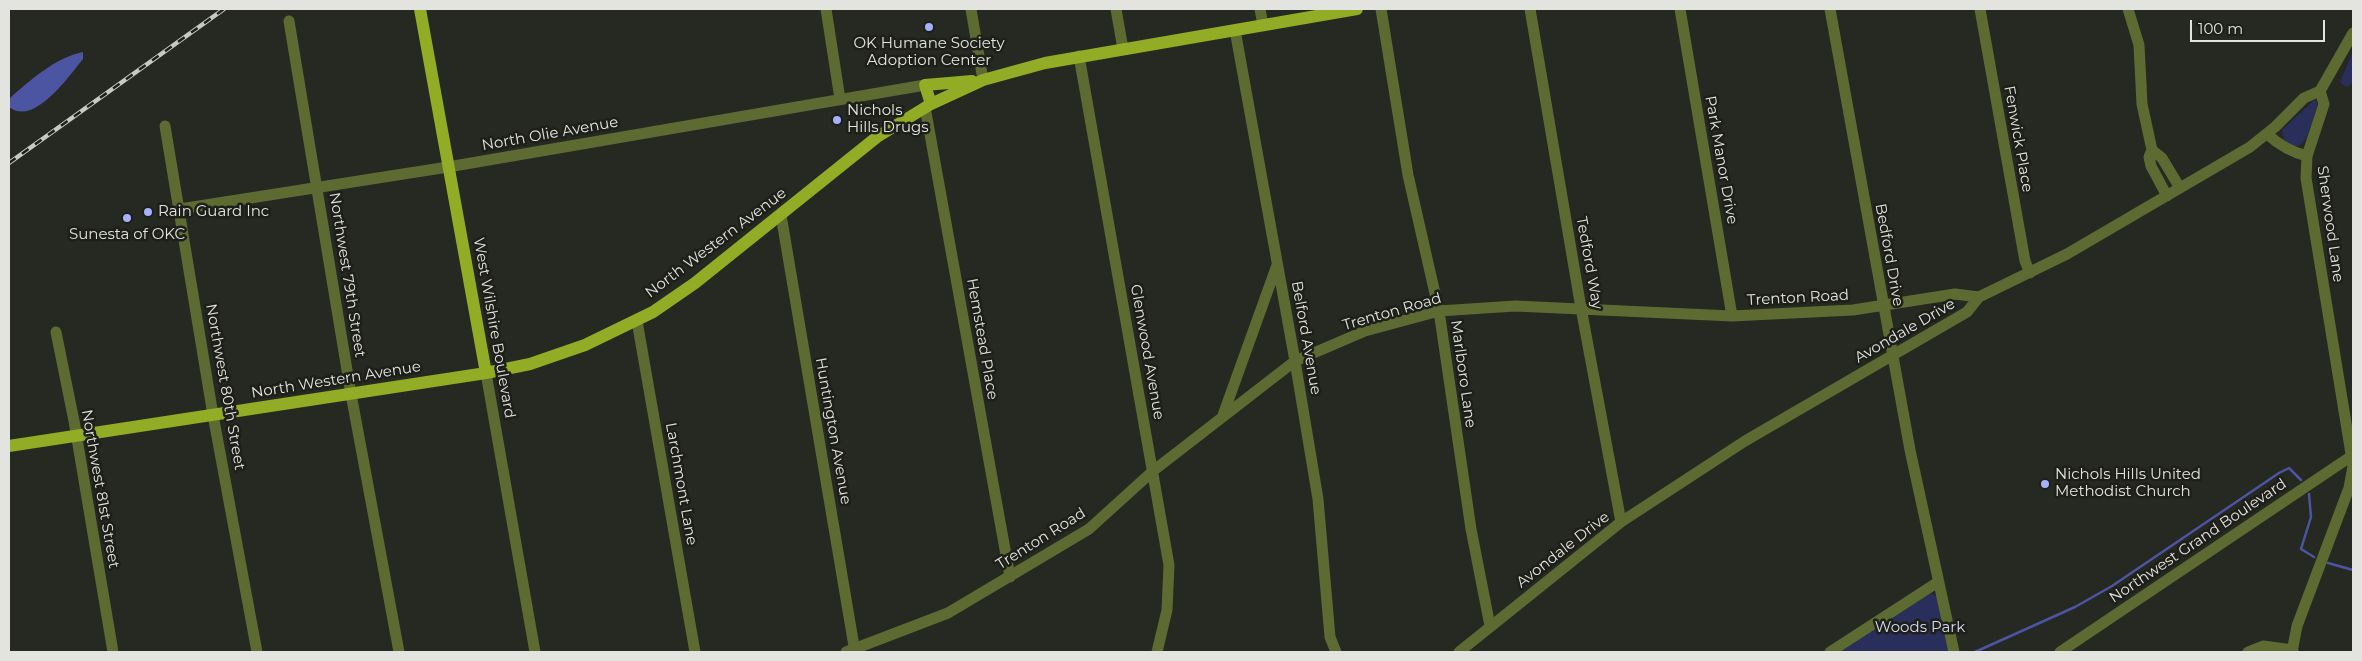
<!DOCTYPE html>
<style>
body{margin:0}
#map{position:relative;width:2362px;height:661px;overflow:hidden;background:#262822;font-family:Montserrat,sans-serif}
canvas{display:block}
.frame{position:absolute;inset:0;border:10px solid #e3e4e0;pointer-events:none}
.scale{position:absolute;left:2190px;top:20px;width:135px;height:22px;box-sizing:border-box;border:2px solid #e3e4e0;border-top:0;padding-left:6px;font-size:15px;line-height:18px;white-space:nowrap;color:#e3e4e0;-webkit-text-stroke:4px #1d1f18;paint-order:stroke}
</style>
<div id="map">
<canvas width="2362" height="661"></canvas>
<div class="frame"></div>
<div class="scale">100 m</div>
</div>
<script>
const ctx = document.querySelector('canvas').getContext('2d');
ctx.lineJoin = 'round';
function fill(path, color) { ctx.fillStyle = color; ctx.fill(path, 'evenodd'); }
function stroke(path, color, width, dash) { ctx.strokeStyle = color; ctx.lineWidth = width; ctx.lineCap = dash ? 'butt' : 'round'; ctx.setLineDash(dash || []); ctx.stroke(path); }
function drawText(font, color, halo, rows, align = 'center') {
  ctx.font = font + ' Montserrat,sans-serif'; ctx.lineWidth = 5; ctx.setLineDash([]); ctx.textBaseline = 'middle'; ctx.strokeStyle = halo; ctx.fillStyle = color; for (const [text, x, y, turn = 0] of rows) {
    ctx.save(); ctx.translate(x, y); ctx.rotate((+turn || 0) * Math.PI / 180); ctx.textAlign = isNaN(turn) ? turn : align; if (halo) ctx.strokeText(text, 0, 0); ctx.fillText(text, 0, 0); ctx.restore();
  }
}
fill(new Path2D(`
 M2353 51V81L2349 86 2346 87 2340 82Z
 M2314 100 2317 101V105C2312 119 2305 164 2284 139L2282 130Z
 M1931 593 1938 597 1950 652H1840Z`), '#292e5a');
fill(new Path2D(`
 M83 52V59C69 76 34 127 9 107V99C29 81 56 57 83 52Z`), '#4c55a1');
stroke(new Path2D(`
 M2309 494 2311 517 2301 549 2314 557
 M2328 563 2353 570
 M1975 652 2075 607 2112 586 2279 473 2289 468 2301 480`), '#4c55a1', 2.5);
stroke(new Path2D(`
 M826 9 840 99
 M971 9 983 80
 M1116 9 1123 49
 M1260 9 1263 25
 M1381 9 1408 175 1439 311 1471 529 1490 626
 M1530 9 1581 308 1621 522
 M1680 9 1732 316
 M1830 9 1910 450 1954 652
 M1980 9 2025 261 2030 273
 M2128 9 2139 45 2142 104 2152 150 2149 157 2151 166 2167 196
 M289 21 351 394 399 652
 M1235 30 1295 361 1318 499 1330 637 1336 652
 M1079 56 1169 565 1167 610 1157 652
 M925 107 1010 577
 M165 126 213 415 257 652
 M2267 134C2279 145 2291 152 2307 156
 M2152 150 2162 158 2180 188
 M180 209 448 167 925 85
 M781 215 855 652
 M637 321 695 652
 M56 332 74 421 113 652
 M486 373 535 652
 M1223 415 1277 265
 M846 652 948 613 1089 529 1153 471 1295 361 1365 331 1439 311 1515 306 1732 316 1853 310 1955 294 1979 297
 M1459 652 1621 522 1745 441 1967 312 1979 297 2067 254 2250 147 2275 127 2304 98 2320 91 2353 33
 M1830 652 1938 582
 M2060 652 2353 455
 M2248 652 2263 646 2293 650
 M2292 652 2297 626 2349 488 2353 466 2306 178 2307 156 2324 104 2320 91`), '#5d6a32', 11);
stroke(new Path2D(`
 M420 9 486 373
 M931 104 925 85 972 81
 M9 446 486 373 530 364 585 345 653 312 695 283 877 137 931 104 983 80 1045 63 1357 9`), '#92ac25', 12);
const rail = new Path2D(`
 M9 163 224 9`);
stroke(rail, '#c7c9c4', 4.5);
stroke(rail, '#1d1f18', 2.5, [8]);
for (const [x, y, r, color] of [
 [929,27,5,"#a4b1fc"],
 [837,120,5,"#a4b1fc"],
 [148,212,5,"#a4b1fc"],
 [127,218,5,"#a4b1fc"],
 [2045,484,5,"#a4b1fc"]
]) { const dot = new Path2D(); dot.arc(x, y, r, 0, 2 * Math.PI); ctx.fillStyle = color; ctx.fill(dot); stroke(dot, '#1d1f18', 2); }
drawText('15px', '#e3e4e0', '#1d1f18', [
 ["OK Humane Society",929,44,"center"],
 ["Adoption Center",929,61,"center"],
 ["Nichols",847,111],
 ["Hills Drugs",847,128],
 ["Rain Guard Inc",158,212],
 ["Sunesta of OKC",127,235,"center"],
 ["Nichols Hills United",2055,475],
 ["Methodist Church",2055,492]
], 'left');
drawText('15px', '#e3e4e0', '#1d1f18', [
 ["North Olie Avenue",550,134,-10],
 ["Fenwick Place",2018,139,80],
 ["Park Manor Drive",1721,160,80],
 ["Sherwood Lane",2330,224,82],
 ["North Western Avenue",716,243,-37],
 ["Bedford Drive",1889,255,80],
 ["Tedford Way",1589,263,80],
 ["Northwest 79th Street",347,275,81],
 ["Trenton Road",1798,298,-3],
 ["Trenton Road",1392,312,-16],
 ["West Wilshire Boulevard",494,328,80],
 ["Avondale Drive",1905,331,-30],
 ["Belford Avenue",1306,338,80],
 ["Hemstead Place",982,339,80],
 ["Glenwood Avenue",1147,352,80],
 ["Marlboro Lane",1463,374,82],
 ["North Western Avenue",336,380,-9],
 ["Northwest 80th Street",225,387,80],
 ["Huntington Avenue",833,431,80],
 ["Larchmont Lane",681,484,80],
 ["Northwest 81st Street",100,489,80],
 ["Trenton Road",1041,539,-32],
 ["Northwest Grand Boulevard",2198,541,-34],
 ["Avondale Drive",1563,550,-38]
]);
drawText('15px', '#d6dbf1', '#1d1f18', [
 ["Woods Park",1920,628]
]);
</script>
